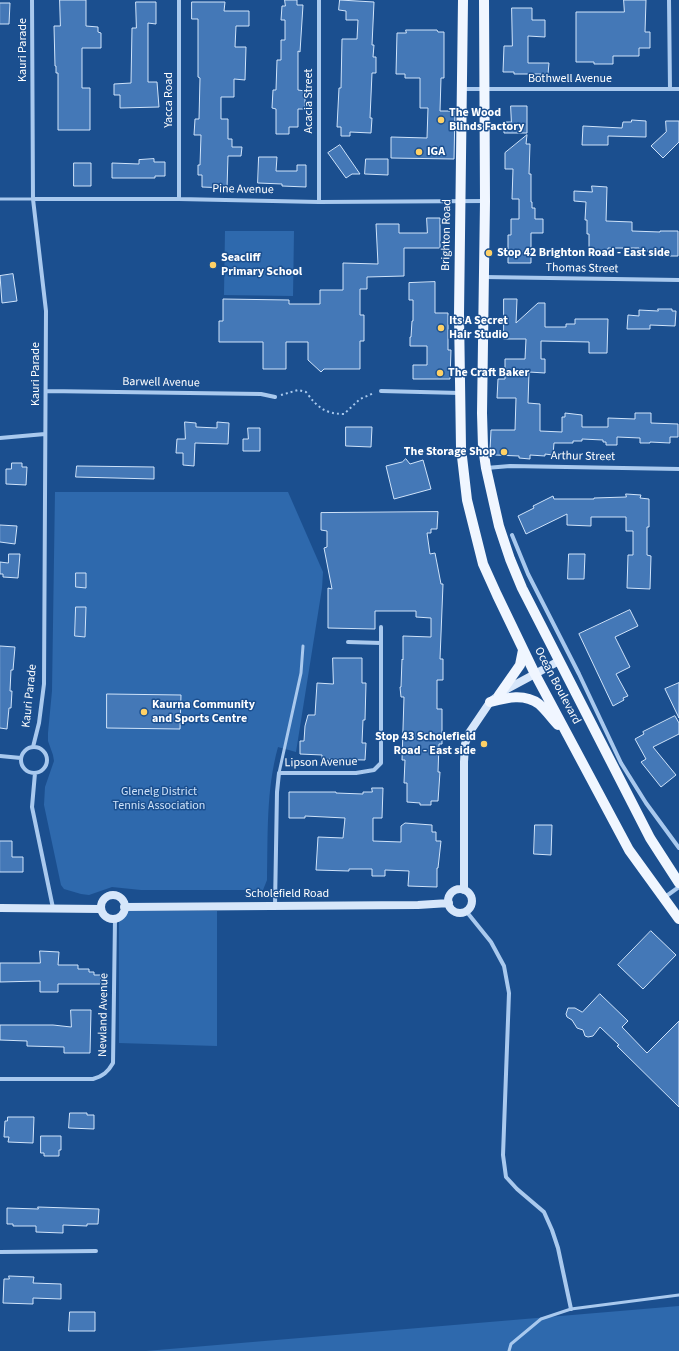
<!DOCTYPE html>
<style>
body{margin:0}
canvas{display:block;background:#1b4f8f}
</style>
<canvas width="679" height="1351"></canvas>
<script>
const ctx = document.querySelector('canvas').getContext('2d');
ctx.lineJoin = 'round';
function fill(path, color) { ctx.fillStyle = color; ctx.fill(path, 'evenodd'); }
function stroke(path, color, width, dash) { ctx.strokeStyle = color; ctx.lineWidth = width; ctx.lineCap = dash ? 'butt' : 'round'; ctx.setLineDash(dash || []); ctx.stroke(path); }
function drawText(font, color, halo, rows, align = 'center') {
  ctx.font = font + ' "Source Sans 3",sans-serif'; ctx.lineWidth = 3; ctx.setLineDash([]); ctx.textBaseline = 'middle'; ctx.strokeStyle = halo; ctx.fillStyle = color; for (const [text, x, y, turn = 0] of rows) {
    ctx.save(); ctx.translate(x, y); ctx.rotate((+turn || 0) * Math.PI / 180); ctx.textAlign = isNaN(turn) ? turn : align; if (halo) ctx.strokeText(text, 0, 0); ctx.fillText(text, 0, 0); ctx.restore();
  }
}
fill(new Path2D(`
 M225 231H294L293 296 224 295Z
 M55 492H288L323 572 322 588 296 752 278 747C266 790 268 835 267 880L263 890H141L112 887 89 895 81 894 64 889 61 885 44 805 45 787 54 761 53 755 48 741V733L52 691Z
 M127 911H217V1046L119 1043V921L125 916Z
 M679 1306V1351H146Z`), '#2e69ad');
const building = new Path2D(`
 M60 0H86V26L98 27V32L101 33V48H82V88H90V130H58V73H56V66H55L54 26H60Z
 M285 0H297V5H303L300 52 298 51V90L305 91V109H298V127H289V134H276V109L272 108 273 90H276L277 60H281V40H285V20H281L282 6H285Z
 M340 0 374 2 372 45H374L373 57H376V73H372L370 118H372L371 133 350 132V136H341V127H337L339 88H341L342 39H357L358 20H346V11L339 10Z
 M624 0H646L645 32H650V48H639V56H613V64H594V62H576V12H624Z
 M136 2H156V24L148 23V82H157L159 107 120 108V95H114V84L131 83 132 28H136Z
 M192 2H225L224 11H249V26H236L235 47H246L245 80 234 79V97H221V119H228V139H232V147H242L241 156H228L227 188 202 187V175H198V165H200L201 135H194L195 119H199L200 78 198 77V19H192Z
 M0 3H10L9 24H0Z
 M512 8H532V20H545V37L528 36V63H549L548 74H514V72H503L504 46H512Z
 M406 30H437L438 32H444V78H441L440 111H455L454 159 391 158V137L427 138 428 108H420V78H405V74H396L397 33H406Z
 M511 106H527V133H504V122H511Z
 M632 120 646 121V137L608 136V145H582L583 126 622 128 623 122H631Z
 M666 121H679V142L663 158 651 146 666 132Z
 M527 135 526 144H530L529 174H531V202H532V208H535V219H543V233H531V263H508V235H511V219H519V199H512L513 169H505V153Z
 M340 145 360 174H352L346 178 328 153Z
 M259 157H277L276 171H297V165H306V187L282 186V184L258 183Z
 M154 159V162H165V176H155V178H112V163L139 164V160Z
 M366 159H388V175L365 174Z
 M74 163H91V186H74Z
 M592 186 607 187 606 221 632 222V231L660 232V231H678V256H660V251H639V248H608V253H589V234H587V220H585L586 202 574 201V191L592 192Z
 M427 218H440V248H404V276L367 277V289H360V315H364V341H360V369H324L321 372 308 360V342H286V369H263V342H219V321H223V299L289 300V304H320V290H343V263L378 264 376 224H399V233H427Z
 M13 274 17 301 2 303 0 276Z
 M435 282V313H448V350H451L450 379H413V365H427V346H410V337H411L412 321H413V300H409V283Z
 M504 299H517L516 323 538 303H545V327H566V324H575V319H608L607 353H589V342L541 341V359H545V373L529 372 528 403 540 404V431L562 432V417H565V413L582 415V427H608V418L635 419V413H651V423L678 424V437H670V443L650 442V443H640V438L617 437V445H606V442H603V440L582 439V441H573V443H554L553 455 545 454V456L530 455V459L519 458V456L495 455V450H490L491 430H515L516 398H497L498 379H505V359H525L526 339H504Z
 M658 309H672V311H676L675 326 650 325V329H627L628 315 639 316V310L658 311Z
 M185 422 196 423V427L217 428V422L229 423 228 444 195 443 194 466 183 465V453H176L177 439H185Z
 M346 427H372L371 447 346 446Z
 M248 428H260V451H243V439H248Z
 M406 459 410 464 423 460 431 489 394 499 386 466 402 462Z
 M12 463H22V467H27L26 485 6 484V469H11Z
 M77 466 154 467V479L76 477Z
 M626 494 641 495 640 498 649 499V527H647V555L651 556 650 589 627 588 628 555H633V531H626V517H591V526L567 525V514L526 534 518 516 534 508 533 506 553 496 554 499H594V498L626 497Z
 M438 512 437 529H431V533H427L430 554 435 553 441 584H443L440 659H443V680H437V709H442V744H439L438 772H440L438 801H431V805H420V803L407 802V783H404L405 760H402L404 697H401L400 687H401L402 659 403 660V636L431 637V618L416 617V611H375V629L328 628V588L332 589 324 548 327 547V531L321 530V513Z
 M0 525 17 526 15 544 0 542Z
 M9 554H20L18 578 3 577V574H0V562L8 563Z
 M569 554H585L584 579H568Z
 M76 573H86V588L76 587Z
 M76 607H86L85 637 75 636Z
 M630 610 638 626 615 637 630 667 616 674 628 696 623 698 624 700 613 706 579 634Z
 M0 646 15 647 13 670H11L10 691H12L11 708H9L7 729 0 728Z
 M333 658H362V683H366L365 720H363L362 743H366L365 760 322 759V755L300 754V741H304L305 726 308 715H315L317 683 333 684Z
 M679 683V718L665 689Z
 M107 694 181 695 180 729 107 728Z
 M675 716 679 723V734L653 747 676 775 661 787 641 762 646 759 635 739 644 734 643 732Z
 M372 788H383L382 818H373V841L401 842V826L405 823 432 825V832H436V841H441L438 868H437V887L408 886 409 871 385 870V876H372V869H349V871L316 870 318 837 343 838 345 818 305 816V818H289V792H336V793L363 794V792H372Z
 M535 825H552L551 855 534 854Z
 M0 841H12V857H23V872H0Z
 M651 931 676 955 643 989 618 965Z
 M40 951 59 952 58 965H78V969H89V972H94V975H101V984H58V992H40V981L0 982V963H40Z
 M600 994 628 1021 622 1027 647 1053 679 1021V1107L617 1046 619 1045 600 1027 593 1036 588 1037 585 1036 583 1030 577 1028 572 1020 567 1017 566 1014 568 1008H575L582 1012Z
 M71 1010H91L90 1053H64V1047L27 1046V1041L0 1040V1025H53L71 1027Z
 M70 1113H87V1115H94V1129L69 1128Z
 M8 1117H34L33 1143 8 1142 9 1137H4L5 1121H7Z
 M41 1136H61V1150H59V1156H44V1153H41Z
 M38 1207 99 1209 98 1224H87V1226L63 1225V1233L36 1232V1226H13V1224H7V1208L38 1209Z
 M9 1276 34 1277 33 1283 61 1284V1299L33 1298V1304L3 1303 4 1279H9Z
 M70 1312H95V1331H69Z`);
fill(building, '#4478b7');
stroke(building, '#cfe3fa', 1);
stroke(new Path2D(`
 M281 395 298 390 306 392C317 407 325 414 344 414L360 399 374 393`), '#a9c9ee', 2, [2, 3]);
stroke(new Path2D(`
 M0 199H33
 M279 773 301 673 303 646
 M509 1351 511 1344 541 1319 571 1309 679 1295`), '#a9c9ee', 3);
stroke(new Path2D(`
 M32 0 33 199 46 311 44 684 39 723 33 747
 M669 0 670 89
 M462 89H679
 M33 199H179L319 202 485 201
 M179 199V0
 M319 202V0
 M484 277 679 280
 M46 391 261 394 275 397
 M381 391 460 393
 M0 438 45 434
 M486 468 510 466 679 469
 M512 535 528 574 579 674 621 763 646 803 679 848
 M348 642 381 643
 M21 760a13 13 0 1 1 26 0a13 13 0 1 1-26 0Z
 M0 756 21 758
 M35 773 32 807 53 908
 M665 897 679 887
 M275 906 277 792 279 773H356L374 770 381 763V627
 M466 911 491 942 504 966 509 993 503 1155 506 1177 517 1189 544 1212 552 1230 558 1248 571 1309
 M0 1079H93C103 1076 108 1072 113 1063L115 919
 M0 1252 96 1251`), '#a9c9ee', 4);
stroke(new Path2D(`
 M448 901a12 12 0 1 1 24 0a12 12 0 1 1-24 0Z
 M464 890V762L465 744 469 733 490 702 507 689 559 661
 M101 907a12 12 0 1 1 24 0a12 12 0 1 1-24 0Z
 M124 907 418 905 449 903
 M0 908 101 909`), '#d6e6fa', 8);
stroke(new Path2D(`
 M463 0 459 314 461 448 467 500 483 564 497 595 535 674 629 850 679 919
 M484 0 485 201 482 413 483 447 486 468 499 526 510 559 522 588 650 838 679 883
 M499 695 520 665 523 650
 M490 702C506 698 524 693 539 704 546 710 552 719 558 725`), '#f0f6ff', 10);
for (const [x, y, r, color] of [
 [441,120,4,"#ffd166"],
 [419,152,4,"#ffd166"],
 [489,253,4,"#ffd166"],
 [213,265,4,"#ffd166"],
 [441,328,4,"#ffd166"],
 [440,373,4,"#ffd166"],
 [504,452,4,"#ffd166"],
 [144,712,4,"#ffd166"],
 [484,744,4,"#ffd166"]
]) { const dot = new Path2D(); dot.arc(x, y, r, 0, 2 * Math.PI); ctx.fillStyle = color; ctx.fill(dot); stroke(dot, '#1b4f8f', 1.5); }
drawText('12px', '#fff', '#1b4f8f', [
 ["Kauri Parade",23,50,-90],
 ["Bothwell Avenue",570,79],
 ["Yacca Road",169,100,-90],
 ["Acacia Street",309,101,-90],
 ["Pine Avenue",243,190,1],
 ["Brighton Road",447,235,-89],
 ["Thomas Street",582,269,1],
 ["Kauri Parade",36,374,-90],
 ["Barwell Avenue",161,383,1],
 ["Arthur Street",583,457,1],
 ["Ocean Boulevard",557,686,62],
 ["Kauri Parade",30,696,-84],
 ["Lipson Avenue",321,763,-1],
 ["Scholefield Road",287,894],
 ["Newland Avenue",104,1015,-89]
]);
drawText('bold 12px', '#fff', '#1b4f8f', [
 ["The Wood",449,113],
 ["Blinds Factory",449,127],
 ["IGA",427,152],
 ["Stop 42 Brighton Road - East side",497,253],
 ["Seacliff",221,258],
 ["Primary School",221,272],
 ["Its A Secret",449,321],
 ["Hair Studio",449,335],
 ["The Craft Baker",448,373],
 ["The Storage Shop",496,452,"right"],
 ["Kaurna Community",152,705],
 ["and Sports Centre",152,719],
 ["Stop 43 Scholefield",476,737,"right"],
 ["Road - East side",476,751,"right"]
], 'left');
drawText('12px', '#cfe3fa', '#1b4f8f', [
 ["Glenelg District",159,792],
 ["Tennis Association",159,806]
]);
</script>
